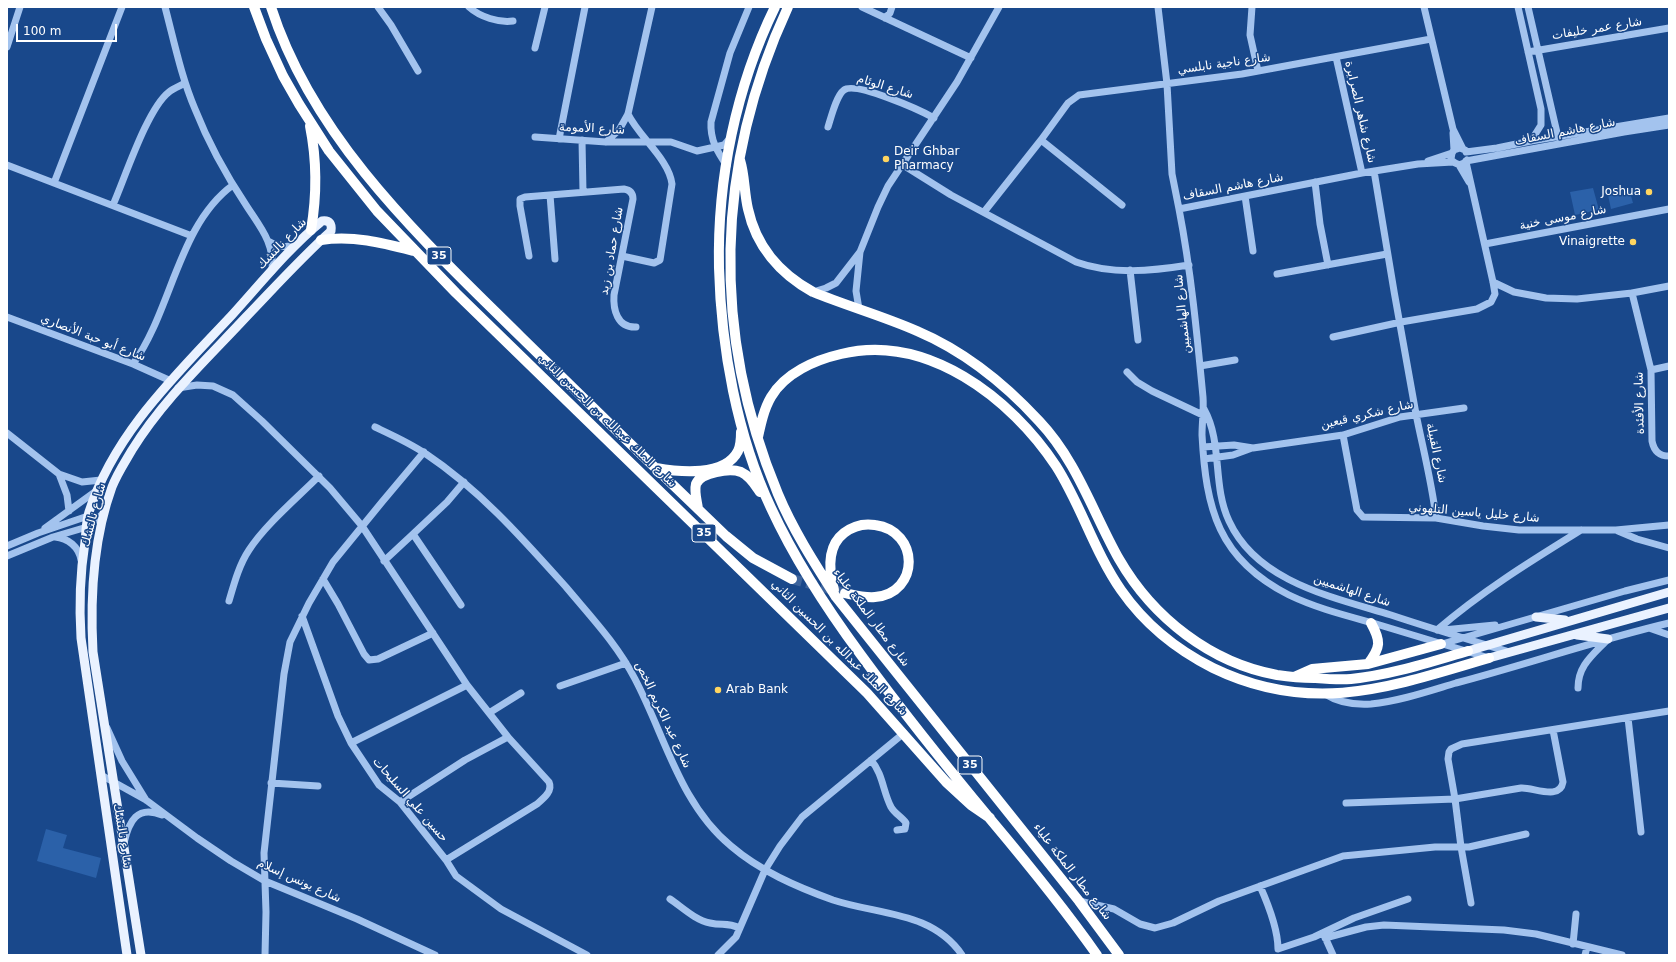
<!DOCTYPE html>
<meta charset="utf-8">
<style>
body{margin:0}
#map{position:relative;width:1676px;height:962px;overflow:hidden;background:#19488b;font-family:"DejaVu Sans",sans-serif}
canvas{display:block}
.frame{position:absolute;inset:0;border:8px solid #fff;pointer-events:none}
.scale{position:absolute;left:16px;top:24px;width:101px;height:18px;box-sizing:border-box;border:2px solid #fff;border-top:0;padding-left:5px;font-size:12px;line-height:14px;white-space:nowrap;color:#fff;-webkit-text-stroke:3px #19488b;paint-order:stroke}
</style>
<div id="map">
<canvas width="1676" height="962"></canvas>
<div class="frame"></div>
<div class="scale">100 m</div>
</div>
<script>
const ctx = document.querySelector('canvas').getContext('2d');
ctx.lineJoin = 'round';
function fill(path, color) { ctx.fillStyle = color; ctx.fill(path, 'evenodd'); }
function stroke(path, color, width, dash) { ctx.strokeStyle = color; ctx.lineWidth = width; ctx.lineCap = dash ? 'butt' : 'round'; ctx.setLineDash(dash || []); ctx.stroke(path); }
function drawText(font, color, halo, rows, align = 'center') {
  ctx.font = font + ' "DejaVu Sans",Cairo,sans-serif'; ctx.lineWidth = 3; ctx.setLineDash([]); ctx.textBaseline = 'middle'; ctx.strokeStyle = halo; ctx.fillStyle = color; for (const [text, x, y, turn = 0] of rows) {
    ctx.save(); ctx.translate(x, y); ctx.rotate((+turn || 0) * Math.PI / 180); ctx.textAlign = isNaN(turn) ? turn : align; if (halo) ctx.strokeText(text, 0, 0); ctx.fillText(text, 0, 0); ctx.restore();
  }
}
fill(new Path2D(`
 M1593 188 1599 210 1575 215 1570 192Z
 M1629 189 1633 203 1611 209 1608 195Z
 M46 829 67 835 63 848 101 858 96 878 37 861Z`), '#2b61a9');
stroke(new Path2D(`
 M792 579 845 593`), '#3c639c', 10, [10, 5]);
stroke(new Path2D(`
 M165 7C174 41 181 76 195 109 208 142 226 175 246 205 260 227 275 243 272 271
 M378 7 391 25 418 71
 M469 7C480 17 499 23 513 21
 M862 7 971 58
 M1158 7 1167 84 1172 174 1179 209
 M1252 7 1250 35 1258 71
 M1424 7 1453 129 1463 149
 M1518 7 1541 109V125L1531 141
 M1528 7 1558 137
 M885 18 890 13 892 7
 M7 47 20 7
 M535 48 545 7
 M1528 52 1669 28
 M1336 57 1362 173
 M828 127C831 118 836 96 844 90 855 81 920 110 934 118
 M1453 133 1454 150 1452 153 1451 159C1456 166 1463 166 1467 160
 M535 137 606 142H671L697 151 724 145 731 137
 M559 139 585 7
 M582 140 583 192
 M1041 140 1122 205
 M606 142 619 130 628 114 652 7
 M1454 150 1460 148 1465 150
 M1466 152 1497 148 1531 141 1669 118
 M1428 161 1452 153
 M1466 161 1624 132 1669 125
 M1453 162 1418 164 1362 173 1179 209C1191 271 1197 334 1203 397 1204 410 1202 422 1202 435 1206 509 1218 559 1289 595 1316 608 1344 615 1373 623 1412 635 1450 646 1489 658
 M7 165 192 236
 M903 165 951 195 1076 262C1112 275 1152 271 1189 265
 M1459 165 1469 182
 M727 166C717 151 710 140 711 122L730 53 749 7
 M1374 171C1387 252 1401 333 1416 414 1423 449 1432 483 1436 518
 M1315 182 1320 224 1328 265
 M54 183 122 7
 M550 195 555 259
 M1245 196 1253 251
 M113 205C125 178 147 109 169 92 174 88 180 86 185 83
 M984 212 1041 140 1068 103 1079 95 1242 74 1431 39
 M268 241C278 247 285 248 296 245
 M1485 244 1669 209
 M529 256 520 206V199L525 197 624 189C630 190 633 193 633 199L614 295C613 309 617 328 636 327
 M622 256 654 263 660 260 672 184C669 159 639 137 628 114
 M1130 270 1138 340
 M1277 274 1387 254
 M1493 282 1514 292 1546 298 1577 299 1632 293 1669 286
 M813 292 826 288 836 283 860 252
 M1632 293 1651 370 1652 441C1654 451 1659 456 1669 456
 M859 309 856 291 860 252 878 207 888 186 957 82 999 7
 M7 317 133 364 171 381
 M1333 337 1401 322 1477 309 1491 302 1495 294 1493 282 1466 162
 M133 364C172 310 178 225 233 185
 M1200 366 1235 360
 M1651 370 1669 366
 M1127 372 1137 382 1152 391 1207 417
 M178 388 197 385 213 386 233 395 262 421 330 488 362 526 467 685 508 737 549 782C553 791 544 798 537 804L446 860
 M1204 409C1223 443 1212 485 1229 521 1257 582 1332 597 1391 615 1430 628 1470 640 1509 652
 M375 427C392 435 410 443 426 454 480 490 523 539 566 587 591 617 617 644 635 679 665 736 680 804 731 846 760 871 797 887 833 900 878 915 932 911 962 955
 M7 433 59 474 82 482 101 480
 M1343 435 1357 510 1363 517 1436 518 1483 526 1519 530H1616L1669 525
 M1203 447 1234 445 1253 448 1343 435 1400 417 1464 408
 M1204 459 1233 455 1252 448
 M59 474 67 495 69 511
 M45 528 96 491
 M1618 531 1637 539 1669 548
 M413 534 447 502 464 482
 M55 537C68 538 79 547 81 560
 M7 546 38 533 88 516 91 517
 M7 556 53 537 87 527 104 513
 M384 561 413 534 461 605
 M323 579 338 604 364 654 369 660 378 659 433 633
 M229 601C234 584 239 565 249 550 265 525 297 498 319 476
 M302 616 338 716 351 743 379 785 400 802 446 860 456 876 501 909 587 955
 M1649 628 1669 635
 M1437 630C1482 591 1531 561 1581 530
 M1443 630 1495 625
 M1442 644 1625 591 1669 580
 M560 686 626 663
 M1578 688C1578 665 1593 655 1608 639
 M1325 694C1339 703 1355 705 1371 704 1400 701 1429 691 1456 683 1528 664 1597 640 1669 623
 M489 713 521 693
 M1628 718 1641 832
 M107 728 122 761 146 800
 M351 743 467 685
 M871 760C883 774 883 792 891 807 895 814 902 817 906 823L905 829 897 830
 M101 775 146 800 197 838 231 861 265 881 357 919 435 955
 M271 783 318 786
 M400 802 465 760 508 737
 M1346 803 1455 799 1521 788C1533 787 1560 801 1563 782L1553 730
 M124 843C129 821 137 805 162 815
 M1260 886C1268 904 1278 929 1278 949L1314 937 1354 918 1408 899
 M670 899C682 907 695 920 710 923 723 926 726 922 740 928
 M1079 901 1114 909 1140 924 1155 928 1173 923 1219 901 1343 856 1435 847H1469L1526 834
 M1471 903 1461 847 1455 799 1448 759 1449 752 1451 749 1462 744 1669 711
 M1324 935 1333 955
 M1325 938 1366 927 1384 925 1504 930 1536 934 1622 955
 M1573 944 1576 914
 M265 955 266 912 264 853 284 674 290 642 309 603 333 562 382 502 424 452
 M718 955 736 937 765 870 780 846 802 817 904 733
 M1585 955 1587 947`), '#a3c3ee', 7);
stroke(new Path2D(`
 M1536 617 1565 620
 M1577 635 1608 639
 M1468 651 1669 592
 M1489 658 1669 608
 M127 955 81 638C79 606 80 574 85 542 86 532 86 521 89 512 114 433 177 374 232 315 261 283 289 248 322 221 330 220 332 224 331 231 301 258 274 288 246 317 206 360 163 400 132 450 125 462 117 474 112 487 93 539 90 597 93 652L141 955`), '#eaf2ff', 9);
stroke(new Path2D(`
 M254 7 266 39 283 76 299 104 329 151 377 211 456 293 867 693 946 782 971 805 990 818
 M271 7C314 141 423 240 520 336 588 403 657 470 726 536L753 558 792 579
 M775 7C736 87 717 179 719 268 721 347 737 436 771 508 795 560 827 609 861 655 902 711 946 766 991 820 1028 864 1064 908 1097 955
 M788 7C715 165 711 333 778 494 793 530 815 564 836 597L1079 901 1119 955
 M310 126C317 161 317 195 311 230
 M740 160C745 176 744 192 748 209 756 246 780 274 813 292 847 306 883 316 917 331 964 351 1005 384 1039 421 1077 461 1093 513 1119 559 1153 618 1211 663 1277 675 1290 677 1302 678 1314 678 1327 679 1339 680 1351 679 1391 675 1430 662 1468 651
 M321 240C353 235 383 243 414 251
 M758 437C761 423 764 409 771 397 785 373 815 360 841 354 927 333 1011 398 1056 466 1081 505 1094 551 1121 590 1144 623 1177 650 1213 668 1312 716 1391 687 1489 658
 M656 468C679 472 725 477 738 451 741 445 741 438 741 432
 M698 509C697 501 694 492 696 484 701 472 730 468 741 472 750 476 755 485 760 492
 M834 590C829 571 826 547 844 533 853 526 863 523 875 525 920 531 920 593 875 597 865 598 854 595 845 593
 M1368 664C1381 647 1381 641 1371 623
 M1294 677 1312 669 1368 664 1441 644`), '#fff', 10);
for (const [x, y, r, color] of [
 [886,159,4,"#ffd560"],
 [1649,192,4,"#ffd560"],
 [1633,242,4,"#ffd560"],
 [718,690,4,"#ffd560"]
]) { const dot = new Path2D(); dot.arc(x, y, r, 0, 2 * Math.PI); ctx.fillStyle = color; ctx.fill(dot); stroke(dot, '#19488b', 1.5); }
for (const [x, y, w] of [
 [439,256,24],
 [704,533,24],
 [970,765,24]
]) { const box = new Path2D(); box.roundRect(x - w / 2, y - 9, w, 18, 3); ctx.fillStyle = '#19488b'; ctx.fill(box); stroke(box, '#fff', 1); }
drawText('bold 11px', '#fff', null, [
 ["35",439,256],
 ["35",704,533],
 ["35",970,765]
]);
drawText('12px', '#fff', '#19488b', [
 ["شارع عمر خليفات",1597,29,-9],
 ["شارع ناجية نابلسي",1224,64,-8],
 ["شارع الوئام",885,87,17],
 ["شارع شاهر الصرايرة",1360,112,77],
 ["شارع الأمومة",592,129,3],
 ["شارع هاشم السقاف",1565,132,-11],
 ["شارع هاشم السقاف",1233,187,-11],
 ["شارع موسى خنية",1563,218,-11],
 ["شارع نالتشك",282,244,-46],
 ["شارع حماد بن زيد",612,251,-80],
 ["شارع الهاشميين",1183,314,-96],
 ["شارع أبو حبة الأنصاري",93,338,21],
 ["شارع الأفئدة",1640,403,-91],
 ["شارع شكري قبعين",1367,415,-13],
 ["شارع الملك عبدالله بن الحسين الثاني",607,421,44],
 ["شارع القبيلة",1436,453,78],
 ["شارع خليل ياسين التلهوني",1474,513,5],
 ["شارع نالتشك",94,515,-75],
 ["شارع الهاشميين",1352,591,18],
 ["شارع مطار الملكة علياء",871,618,53],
 ["شارع الملك عبدالله بن الحسين الثاني",839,648,45],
 ["شارع عبد الكريم الخص",663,715,65],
 ["حسين علي السليحات",410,800,49],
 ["شارع نالتشك",122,836,81],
 ["شارع مطار الملكة علياء",1072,872,52],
 ["شارع يونس إسلام",299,881,24]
]);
drawText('12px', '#fff', '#19488b', [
 ["Deir Ghbar",894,152],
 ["Pharmacy",894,166],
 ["Joshua",1641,192,"right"],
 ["Vinaigrette",1625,242,"right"],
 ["Arab Bank",726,690]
], 'left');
</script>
